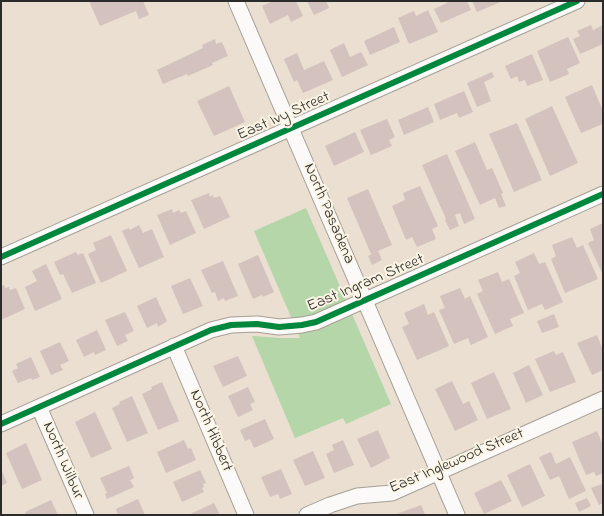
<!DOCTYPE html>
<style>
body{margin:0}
#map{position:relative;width:604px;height:516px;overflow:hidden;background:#eadfd0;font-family:"Indie Flower",sans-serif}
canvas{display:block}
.frame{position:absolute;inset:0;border:2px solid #2b2b2b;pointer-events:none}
</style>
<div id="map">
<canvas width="604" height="516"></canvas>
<div class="frame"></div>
</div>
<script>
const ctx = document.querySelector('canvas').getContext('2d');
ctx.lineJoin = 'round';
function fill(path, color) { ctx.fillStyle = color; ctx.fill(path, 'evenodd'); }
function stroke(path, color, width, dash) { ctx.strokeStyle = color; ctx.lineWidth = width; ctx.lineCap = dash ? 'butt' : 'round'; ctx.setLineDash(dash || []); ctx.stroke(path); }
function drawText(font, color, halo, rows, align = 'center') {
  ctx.font = font + ' "Indie Flower",sans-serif'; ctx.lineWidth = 4; ctx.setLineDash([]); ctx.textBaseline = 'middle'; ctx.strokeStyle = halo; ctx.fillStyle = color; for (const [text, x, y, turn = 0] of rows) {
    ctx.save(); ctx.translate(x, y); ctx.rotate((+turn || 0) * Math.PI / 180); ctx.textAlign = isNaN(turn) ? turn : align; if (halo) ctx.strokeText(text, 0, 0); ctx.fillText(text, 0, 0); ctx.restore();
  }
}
fill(new Path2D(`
 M306 208 391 404 346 424 343 418 295 438 252 336 280 338H300L254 231Z`), '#b4d6a8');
fill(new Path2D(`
 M89 1H143L149 15 139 19 136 11 100 26Z
 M273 1H296L303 16 291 22 288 15 270 24 262 6Z
 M307 1H326L329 8 314 15Z
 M446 1H467L471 10 441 23 434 9 447 3Z
 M472 1H503L477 12Z
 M428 10 438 32 409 44 398 18 414 11 416 16Z
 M591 25 593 30 603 25V44L580 54 573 39 580 36 577 31Z
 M394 27 400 42 370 55 364 41Z
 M568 37 580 63 567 69 569 74 550 82 537 51Z
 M215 39 216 44 222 42 228 56 212 63 213 65 188 76 187 74 163 84 157 70 203 48 202 45Z
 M344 43 350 57 361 52 368 65 342 77 330 50Z
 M297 53 304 70 324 61 333 80 303 93 297 80 294 82 284 59Z
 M532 54 543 80 527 86 525 80 519 82 517 76 511 79 505 66Z
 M492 72 494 77 484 82 491 101 477 107 467 83Z
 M592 85 603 111V124L581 133 565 97Z
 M229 86 245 122 214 136 197 101Z
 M464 91 473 112 459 118 457 113 440 120 434 104Z
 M552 106 578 163 550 176 525 119Z
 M428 107 434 122 404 135 398 120Z
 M387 119 395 137 389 140 392 146 371 155 360 130Z
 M517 123 542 180 514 192 489 134Z
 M355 132 364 152 334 166 325 146Z
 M475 142 487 170 492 168 503 193 501 194 506 206 499 208 495 198 480 205 455 151Z
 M447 154 475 219 464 224 460 213 455 215 459 226 450 230 445 220 446 219 422 165Z
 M420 186 438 226 432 229 436 239 417 247 412 237 406 240 392 206 405 200 403 193Z
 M368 189 392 245 371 254 347 198Z
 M209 193 210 197 213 195 214 198 220 196 230 217 204 229 191 200Z
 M172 209 173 213 179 210 181 213 186 211 196 233 170 245 157 215Z
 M603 223V275L588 243 594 240 590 229Z
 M139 225 143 233 152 229 164 257 139 268 122 231 129 228 130 230Z
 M111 235 127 271 101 283 88 254 96 250 93 243Z
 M572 237 577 248 583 245 598 279 565 293 551 259 556 256 552 245Z
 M378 251 382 260 372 265 368 256Z
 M76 252 78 255 83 253 96 283 72 293 63 274 60 275 54 262Z
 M534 253 539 264 545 262 563 302 545 310 542 304 528 310 514 276 520 273 515 262Z
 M258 255 274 292 263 297 262 295 253 299 238 264Z
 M223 261 238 296 225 301 224 298 218 301 215 292 212 293 201 270Z
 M46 264 62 299 35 311 25 287 37 281 32 271Z
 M498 272 502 282 509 279 524 313 510 319 513 326 495 334 477 294 483 291 478 280Z
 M190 278 203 306 183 314 171 286Z
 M4 285 5 288 9 287 10 290 16 288 25 309 1 320V286Z
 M460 288 465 299 470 296 488 337 471 345 468 338 454 344 439 310 445 308 440 296Z
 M156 297 167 321 158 327 157 323 147 328 137 306Z
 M424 304 428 315 434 312 449 346 417 360 402 327 409 324 404 313Z
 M125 312 134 331 125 335 128 341 117 346 105 320Z
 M554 314 559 327 542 333 537 321Z
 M97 330 106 350 95 355 94 352 84 357 76 340Z
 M597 335 603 350V370L592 375 577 343Z
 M60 342 69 361 60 365 63 370 51 375 40 351Z
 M554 351 556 355 563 352 576 382 550 392 535 359Z
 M238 356 247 376 223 387 213 366Z
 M31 357 40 377 32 380 31 378 18 383 12 371 18 368 16 364Z
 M529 365 543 395 526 403 513 373Z
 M494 372 511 409 487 419 471 383Z
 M452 381 463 404 469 401 478 420 455 431 435 389Z
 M162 382 179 421 158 430 142 394 152 389 151 387Z
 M248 387 255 402 250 404 253 410 238 417 228 396Z
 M132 396 148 433 127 442 112 408 120 404 119 402Z
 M95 412 112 449 91 458 75 422Z
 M265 419 274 439 254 448 250 439 245 441 240 430Z
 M378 430 390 458 371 468 357 439Z
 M597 431 603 445V473L596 476 594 472 586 475 572 442Z
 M184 440 188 449 191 448 196 460 166 473 157 452Z
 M343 440 354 465 334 473 326 454 334 450 332 445Z
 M26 443 42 480 22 489 6 453Z
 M313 451 325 478 305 486 293 460Z
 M551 452 556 464 570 457 586 491 569 499 559 476 550 480 539 457Z
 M530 464 545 496 522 507 507 475Z
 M129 466 134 478 130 480 134 487 107 499 105 494 107 493 100 478Z
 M1 469 7 483 1 486Z
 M281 469 292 494 280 499 278 494 270 497 261 477Z
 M200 470 206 483 203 484 204 487 202 488 204 492 182 502 173 482Z
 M501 480 512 501 484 514 474 493Z
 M602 484 603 503 599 505 591 488Z
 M587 498 591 506 579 512 575 503Z
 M138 499 145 515H118L116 509Z
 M51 500 58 515H26L25 512Z
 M214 503 220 515H188Z
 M421 505 425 514 424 515H394Z`), '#d4c2bf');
const minor = new Path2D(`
 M236 1 457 515
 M1 257 577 1
 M174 346 246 515
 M39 407 86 515
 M1 424 211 330 231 325 257 324 279 327 302 325 316 322 603 194
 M307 515 330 505 357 496 392 493 603 399`);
stroke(minor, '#a59f96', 17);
stroke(minor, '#fcfaf8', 15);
stroke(new Path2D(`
 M1 257 577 1
 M1 424 211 330 231 325 257 324 279 327 302 325 316 322 603 194`), '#00873e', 6);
drawText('16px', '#2b2b2b', '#fcf5e5', [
 ["East Ivy Street",284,117,-24],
 ["North Pasadena",328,214,67],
 ["East Ingram Street",366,284,-23],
 ["North Hibbert",210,431,67],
 ["North Wilbur",62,461,67],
 ["East Inglewood Street",457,462,-23]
]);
</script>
